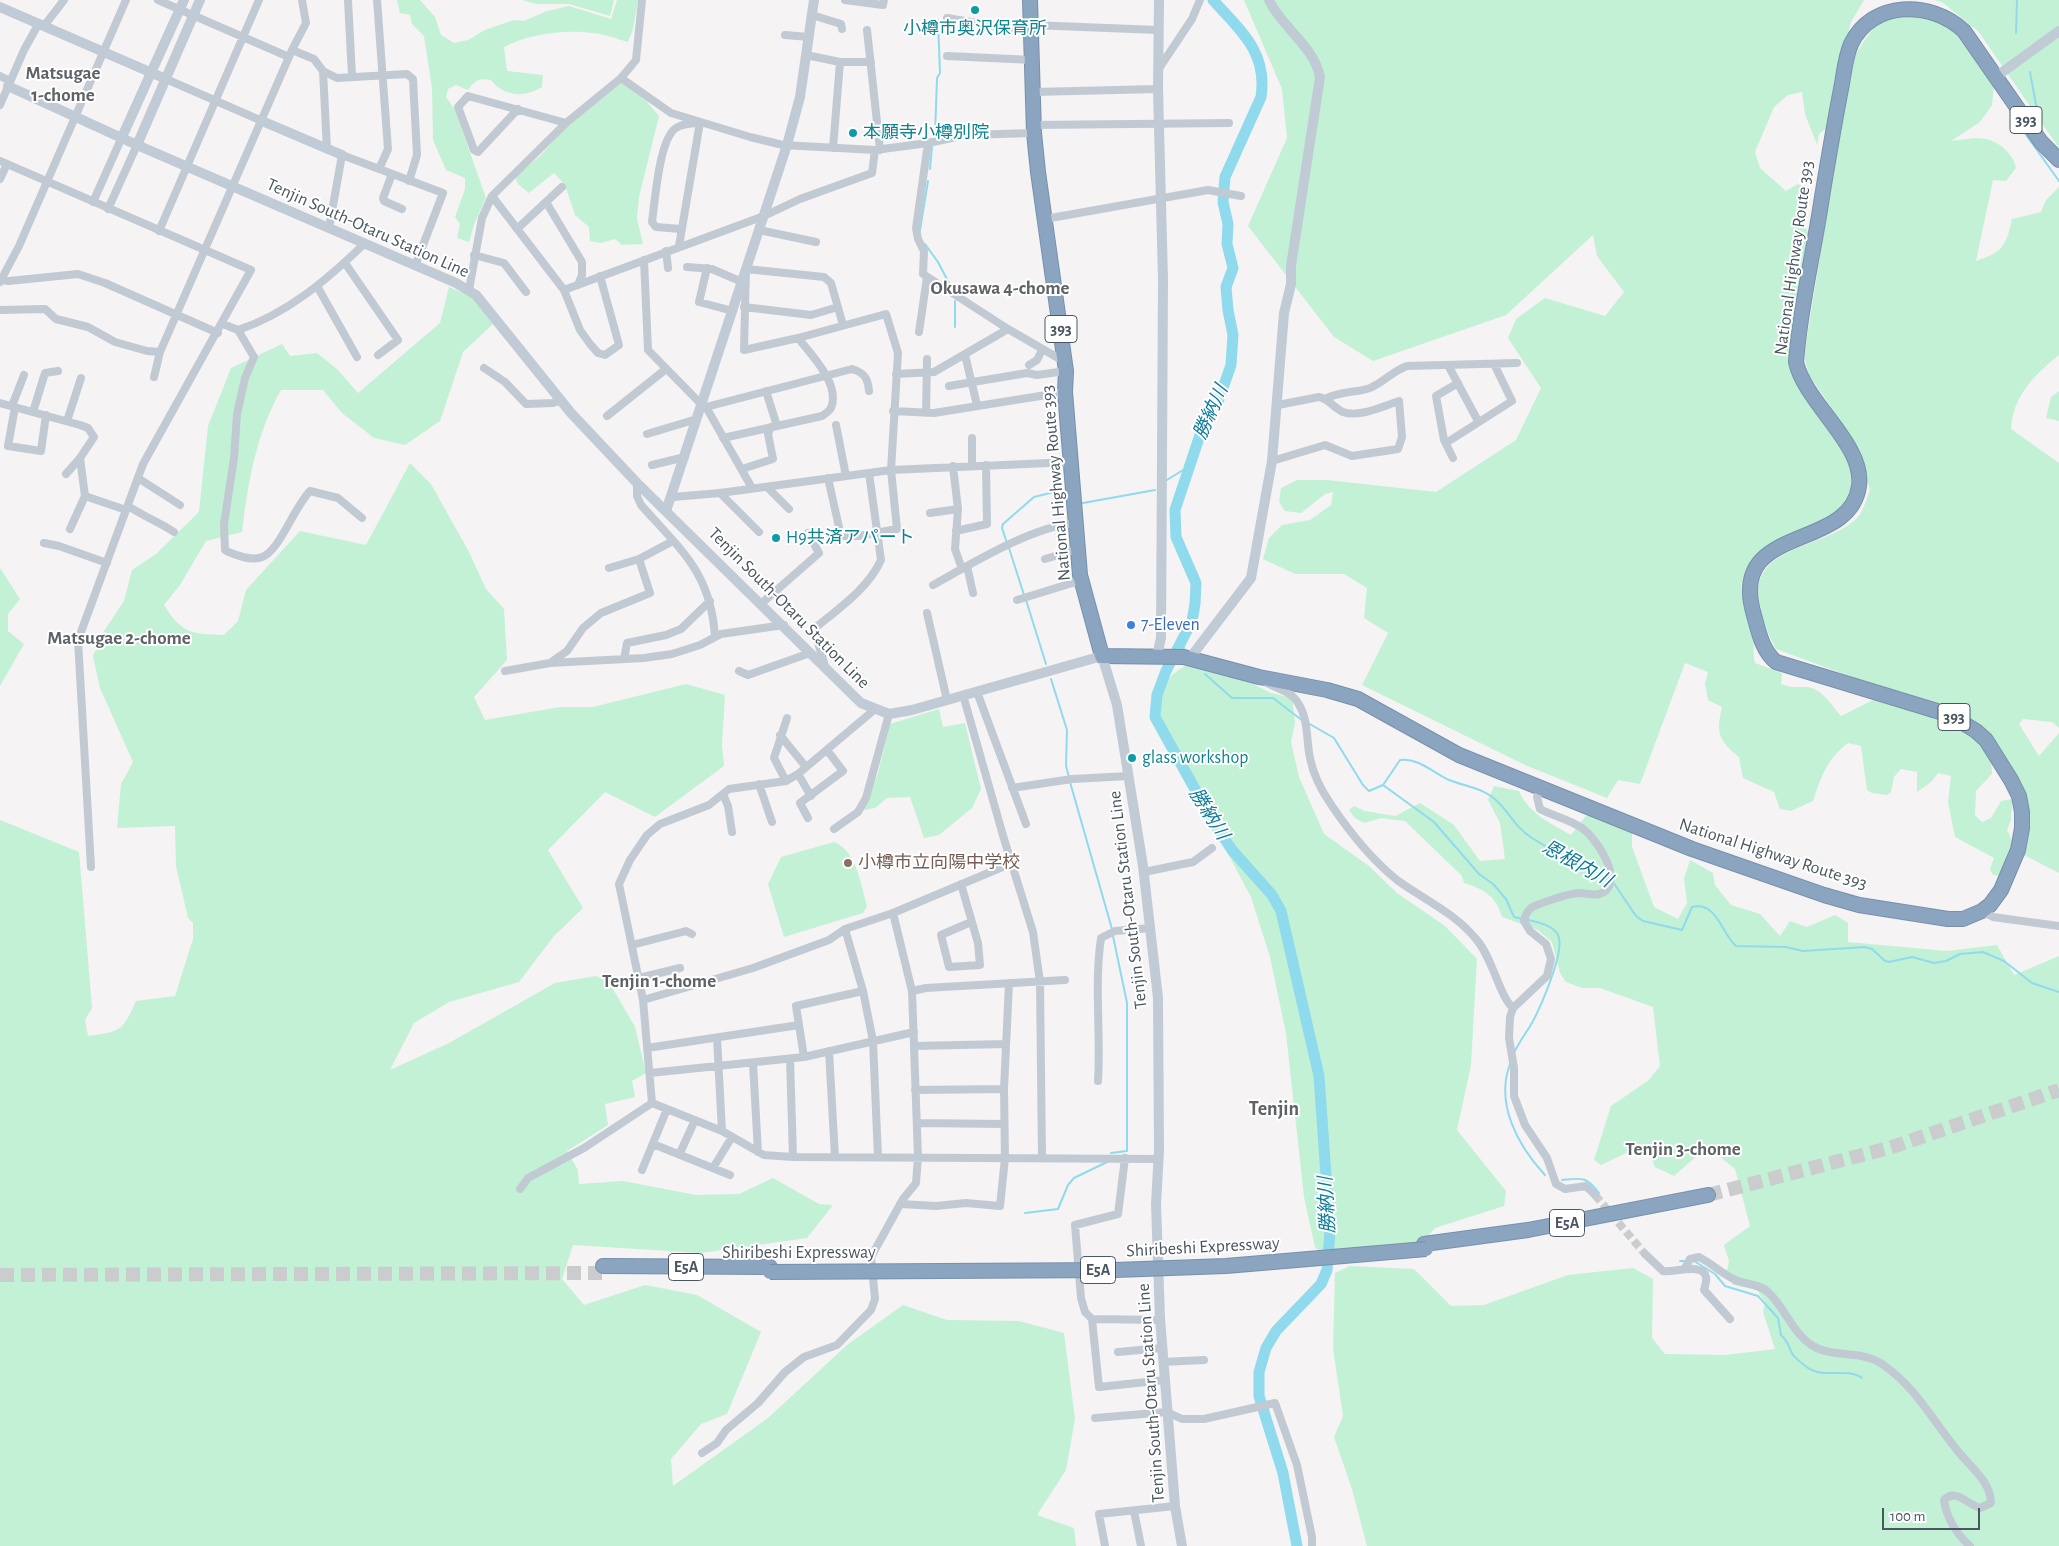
<!DOCTYPE html>
<meta charset="utf-8">
<style>
body{margin:0}
#map{position:relative;width:2059px;height:1546px;overflow:hidden;background:#f5f3f3;font-family:"Alegreya Sans",sans-serif}
canvas{display:block}
.scale{position:absolute;left:1882px;top:1508px;width:98px;height:22px;box-sizing:border-box;border:2px solid #4a5661;border-top:0;padding-left:6px;font-size:15px;line-height:18px;white-space:nowrap;color:#4a5661;-webkit-text-stroke:4px #fff;paint-order:stroke}
</style>
<div id="map">
<canvas width="2059" height="1546"></canvas>
<div class="scale">100 m</div>
</div>
<script>
const ctx = document.querySelector('canvas').getContext('2d');
ctx.lineJoin = 'round';
function fill(path, color) { ctx.fillStyle = color; ctx.fill(path, 'evenodd'); }
function stroke(path, color, width, dash) { ctx.strokeStyle = color; ctx.lineWidth = width; ctx.lineCap = dash ? 'butt' : 'round'; ctx.setLineDash(dash || []); ctx.stroke(path); }
function drawText(font, color, halo, rows, align = 'center') {
  ctx.font = font + ' "Alegreya Sans","Noto Sans JP",sans-serif'; ctx.lineWidth = 4; ctx.setLineDash([]); ctx.textBaseline = 'middle'; ctx.strokeStyle = halo; ctx.fillStyle = color; for (const [text, x, y, turn = 0] of rows) {
    ctx.save(); ctx.translate(x, y); ctx.rotate((+turn || 0) * Math.PI / 180); ctx.textAlign = isNaN(turn) ? turn : align; if (halo) ctx.strokeText(text, 0, 0); ctx.fillText(text, 0, 0); ctx.restore();
  }
}
fill(new Path2D(`
 M397 0H420L435 17 441 35 454 43 468 40 485 30 514 20 524 21 547 11 569 6 611 19 617 0H638L633 29 628 42C617 39 604 34 593 33 565 29 528 34 504 47L507 71 543 75 542 87C525 98 504 97 491 80 479 78 475 80 468 90L456 85 448 89 446 97 455 110 486 198 475 222 469 242 457 238 460 224 455 217 465 189V178L446 170 433 140 432 88 424 36 412 24 410 15 400 13Z
 M522 0H614L610 16 569 4H537Z
 M1244 0H1864L1851 22 1831 102 1828 127 1819 134 1817 145 1805 114 1802 92 1788 95 1774 107 1755 152 1760 168 1786 191 1798 184 1809 189 1802 218 1809 235 1810 245 1789 356 1792 367 1852 466C1857 549 1763 515 1743 577 1737 597 1751 614 1753 633 1755 643 1752 652 1755 663L1782 673 1781 684C1794 690 1801 685 1812 688 1824 692 1833 707 1841 716L1875 699 1937 715 1965 729 1991 756 1992 774 1976 791 1975 815 1982 822 1991 818 2001 801 2012 799 2011 820 2007 830C2017 847 2011 862 1998 876L1993 875 1990 869 1994 858 1955 837 1948 802 1951 776 1938 773 1931 782 1917 792V772L1901 769 1894 777 1891 792 1887 795 1872 793 1867 790 1861 746 1848 743C1827 759 1821 777 1813 801L1791 811 1780 809 1774 792 1743 778 1739 757C1718 740 1716 733 1722 707L1708 700 1705 684 1708 672 1685 663 1640 784 1618 780 1607 798 1525 765 1362 685 1388 633 1364 618 1367 588 1344 574H1295L1263 559 1269 538 1282 525 1310 520 1331 505 1333 492 1325 494 1301 513 1285 511 1279 502 1281 488 1297 480H1327L1436 492 1516 440 1541 388 1508 338 1516 319 1545 298 1605 316 1624 292 1597 256 1593 235 1506 315 1373 361 1334 337 1248 226 1287 138 1282 89Z
 M1934 0H2059V148L1978 31 1942 2Z
 M1917 14 1942 20 1959 32 1994 86 1992 105 1980 122 1951 141C1961 140 1976 137 1986 139 2000 142 2014 155 2016 168L2006 181 1993 180 1976 261C2003 252 2006 246 2012 219L2041 212 2046 200 2059 187V355C2034 375 2013 396 2011 429L2059 463V728L2052 722 2023 719 2019 724 2039 756 2059 733V873L2022 854 2023 790 1992 735 1969 717 1940 704 1879 687 1776 649C1768 635 1764 622 1760 606 1746 544 1825 550 1857 518 1863 512 1867 498 1870 490L1859 448 1809 375 1804 356 1842 118 1856 53 1874 27 1890 18Z
 M622 82 644 98 659 116 639 197 637 219 643 244 622 245 615 239 601 243 590 241 589 227 575 215 565 185 554 173 529 193 518 184 515 177 540 156 563 130Z
 M449 287 472 297 493 324 463 352 440 421 405 445 374 438 342 413 323 390H281C256 434 248 483 242 532L206 541 180 585 164 605C182 634 192 634 224 635L238 621 246 590 300 531 366 545 410 463 431 484 469 552 486 589 504 609 507 660 474 697 485 720 560 707H593L686 684 725 695 722 745 724 766 655 817 605 792 548 850 583 908 554 936 519 982 449 1002 414 1023 390 1070 449 1043 555 983 596 976 609 982 635 1027 646 1073 632 1081 635 1097 605 1104 608 1125 567 1151 578 1170 579 1184 623 1181 696 1195 739 1194 773 1178 819 1204 833 1205 807 1238 701 1253 573 1245 562 1279 584 1305 645 1285 697 1295 761 1332 727 1414 701 1424 671 1459 673 1486 768 1418 847 1345 903 1305 947 1320 1019 1321 1064 1333 1075 1419 1066 1470 1037 1515 1074 1528 1076 1546H0V820L79 852 92 1008 85 1020 88 1036C120 1032 123 1031 136 1001L175 996 193 939V923L188 918 176 866 175 826 117 828 121 784 133 762 100 688 93 656 104 631 124 601 132 570 156 554 199 512 208 426 231 368 282 344 290 356 317 353 337 369 358 393 440 323Z
 M2059 391V421L2046 418 2051 397Z
 M0 568 20 599 8 614V631L24 644 0 686Z
 M1211 658 1237 679 1251 683 1271 693 1292 698 1295 723 1291 742 1299 777 1324 834 1369 866 1397 893 1445 926 1477 959 1471 1065 1457 1130 1506 1191 1504 1206 1435 1228 1424 1241 1403 1247 1320 1253 1315 1247 1304 1197 1286 1033 1270 957 1251 897 1180 764 1161 720 1160 692 1172 675 1194 659Z
 M939 709 943 727 965 723 981 789 972 808 939 835 924 838 910 797 887 798 875 808 864 810 878 773 890 724Z
 M1494 786 1519 791C1529 814 1550 823 1571 835L1589 812 1632 830V847L1654 907 1678 919 1687 903 1684 879 1690 860 1713 873 1715 885 1731 905 1760 914 1780 936 1790 921 1807 927 1835 915 1848 923V942L1947 951 1997 945 2014 975 2059 956V1546H1367L1352 1489 1334 1437 1343 1416 1333 1348 1335 1273 1350 1266 1414 1269 1451 1306 1484 1305 1568 1275 1633 1268 1653 1279 1652 1338 1665 1354 1725 1355 1775 1349 1763 1312 1765 1302 1757 1290 1733 1285 1727 1271 1729 1261 1724 1245 1750 1226 1735 1169 1719 1156 1699 1154 1674 1176 1655 1167 1645 1144 1601 1165 1594 1160 1611 1106 1649 1080 1660 1066 1653 1007 1600 988H1582L1566 982 1560 973 1552 942 1538 930 1502 917C1496 896 1484 889 1464 883L1462 876 1405 821 1381 818 1364 823 1355 818 1349 810 1354 806 1365 811 1395 816 1420 803 1454 825 1480 861 1505 859 1500 823 1488 800Z
 M834 842C857 851 861 886 867 906L863 913 784 937 768 884 781 857Z`), '#c3f1d5');
stroke(new Path2D(`
 M2016 33 2017 0
 M2030 72 2037 110 2031 115
 M2021 123 2019 125 2059 181
 M935 135 937 78 940 73 938 20
 M930 169 932 146
 M920 230 928 181
 M925 244 938 262 952 289
 M955 327V301
 M1167 480 1191 465
 M1083 503 1155 490
 M1007 543 1002 528 1003 524 1034 497 1054 492 1065 497
 M1009 548 1024 595
 M1026 600 1046 664
 M1178 647 1184 648
 M1205 674 1232 698H1273L1303 721
 M1051 679 1067 730 1066 766 1069 777
 M1308 723 1334 738 1363 785 1369 791 1383 785 1400 760C1417 757 1434 773 1449 780 1467 787 1484 788 1498 802 1511 815 1515 827 1532 838 1547 848 1561 853 1574 866L1585 867 1609 880
 M1070 782 1112 929
 M1383 785 1434 822 1479 874 1493 884 1506 899 1514 917 1523 919
 M1613 882 1636 916 1643 921 1682 930 1692 907C1717 901 1721 933 1736 946L1786 947 1803 951 1865 947 1872 949 1885 961 1889 962 1912 957 1934 963 1946 961 1960 954 1983 952 2004 961 2032 983 2059 992
 M1514 1053C1519 1042 1526 1033 1532 1023 1540 1008 1566 950 1558 935 1553 925 1537 922 1528 920
 M1510 1064C1495 1104 1518 1146 1545 1175
 M1111 1153 1127 1151V1003L1113 936
 M1562 1180C1582 1178 1586 1176 1599 1193
 M1025 1213 1058 1209 1068 1185 1074 1178 1107 1162
 M1680 1261H1686
 M1694 1261 1715 1274 1725 1286 1758 1296 1778 1318 1781 1335C1789 1342 1788 1347 1793 1355 1796 1359 1804 1365 1808 1368 1825 1379 1846 1367 1862 1378`), '#90daee', 2);
stroke(new Path2D(`
 M1213 0C1240 30 1268 52 1261 97L1225 177 1223 202 1228 224 1227 244 1233 268 1226 287 1228 310 1233 335 1231 365 1218 402 1207 414 1175 510 1176 537 1196 583 1195 604 1192 621 1166 671 1157 695 1155 717 1212 820 1232 850 1272 895 1281 911 1319 1076 1330 1232 1327 1270 1321 1284 1276 1331 1266 1348 1259 1372V1396L1283 1473 1297 1546`), '#90daee', 11);
stroke(new Path2D(`
 M1595 1195 1645 1254`), '#caccce', 8, [8, 4]);
stroke(new Path2D(`
 M1708 1195 1889 1148 2059 1090
 M0 1275 603 1273`), '#caccce', 14, [14, 7]);
const highway = new Path2D(`
 M1030 0 1034 133 1038 172 1066 371 1065 392 1080 575 1102 656 1184 657 1259 677 1327 690 1358 699 1459 755 1692 849 1824 895 1859 905 1948 919H1963L1982 911 1990 905 2001 890 2018 850 2022 828V812L2019 796 2011 780 1986 740 1976 731 1950 715 1776 662C1762 650 1759 633 1754 615 1726 522 1850 553 1859 486 1865 445 1805 403 1796 362 1800 307 1814 252 1822 197 1828 161 1834 125 1841 89 1844 74 1845 58 1851 44 1872 0 1931 0 1964 31L2041 142 2059 160
 M1424 1244 1528 1230 1708 1195
 M603 1266 770 1267`);
stroke(highway, '#7690ad', 16);
stroke(new Path2D(`
 M158 0 289 57
 M348 0 352 76
 M377 0 388 149 379 169
 M845 0 883 5 884 0
 M812 15 841 24 842 29
 M947 18 1031 32
 M1031 25 1158 30
 M44 26 64 0
 M867 30 880 150
 M785 35 809 37
 M292 50 314 59 323 71 327 149
 M806 55 840 62 833 148
 M947 56 1033 60
 M840 62H871
 M1158 70 1192 19 1200 0
 M323 71 337 78 407 74 413 79 417 155 409 181
 M0 76 10 81
 M621 78 671 113 750 137 783 145 875 150 928 143 966 135 1034 133
 M166 79 262 121
 M1033 92 1158 89
 M0 105 24 50 39 23
 M518 109 478 152 474 150 458 107 468 96 566 123
 M1034 125 1229 123
 M928 143 916 228 918 239 924 251 923 274 1008 329 1065 362
 M0 161 251 270 143 464 78 640 91 867
 M392 174 383 198 384 201 402 209
 M0 179 7 164
 M492 196 564 290 580 330 590 344 598 353 605 355 619 345 600 276
 M93 202 122 137
 M546 202 582 262V275L578 285
 M108 209 137 145
 M1045 219 1208 190 1241 196
 M329 228 342 155 443 193 415 266
 M517 229 562 187
 M681 229 656 227 652 222C655 201 659 139 676 128 682 124 689 124 695 123
 M759 230 816 242
 M159 231 259 0
 M679 246 700 122
 M666 251 668 268
 M474 255 504 263 526 292
 M644 260 648 350 702 405 706 407 752 488
 M345 263 398 340 378 355
 M687 267 712 269 742 282
 M707 268 699 302 733 311
 M0 280 9 281 78 274 105 283 218 333
 M0 282 19 246 126 0
 M317 286 357 357
 M469 290 482 218 492 196 566 123 621 78 636 60 642 0
 M564 290 764 216 800 199 872 173 875 150
 M744 307 811 315 838 307
 M0 310 45 309 56 319 88 327 115 342 147 351 160 352 292 50 306 23 302 0
 M223 324 238 330C287 314 328 279 364 244
 M238 330 254 357 245 378 237 414 234 458 224 524 225 550C231 554 237 555 243 557 251 559 259 560 266 555 282 544 294 508 310 491L338 498 362 518
 M919 332 927 277
 M965 355 977 405
 M1029 365 1037 360 1042 350
 M1449 367 1478 421
 M484 368 505 382 526 404 553 403 560 400
 M896 374 934 372 1008 329
 M154 377 160 352
 M949 386 1027 373 1037 375 1066 371
 M766 391 777 426
 M1325 399C1342 390 1361 393 1372 387 1385 381 1393 371 1407 366L1517 363
 M0 403 80 425 88 428 94 437 80 458 85 496 70 529
 M12 406 24 375
 M15 407 8 446 41 451 46 415
 M706 407 852 369C865 373 868 379 869 391
 M893 411 934 413 1065 392
 M33 412 45 373 58 371
 M926 413 927 359
 M607 416 666 369
 M67 421 81 378
 M836 425 846 476
 M647 434 697 419
 M723 438 822 416C825 414 830 410 831 408 841 385 811 354 798 338
 M972 438V465
 M1446 443 1512 401 1494 364
 M1453 458 1444 440 1436 396 1458 383
 M1272 461 1325 445 1352 456 1398 449 1402 437 1399 401C1383 406 1359 418 1343 412 1334 408 1329 399 1319 397L1278 405
 M652 465 685 457
 M953 466 958 509 955 549 962 569
 M742 469 773 459 768 434 771 427
 M66 474 80 458
 M138 478 180 505
 M828 478 841 536H859L897 529 891 470 898 353 886 314 798 338 744 350 746 269 824 277 831 283 843 325
 M637 483V496L641 505C681 550 711 573 715 637
 M767 487 789 509
 M720 493 759 532
 M85 496 126 510
 M673 497 720 493 891 470 1071 462
 M128 506C143 516 159 522 174 532
 M930 513 958 509
 M956 531 987 524 986 465
 M44 543 59 546 107 563
 M1045 559 1078 549
 M967 566 973 593
 M609 568 639 559 673 541
 M933 585C971 564 1033 526 1076 523
 M1017 600 1082 580
 M762 603 819 553 808 533
 M927 613 947 700
 M624 659 627 643 666 635 681 629 710 601
 M550 663 567 651 583 628 601 613 650 593 639 559
 M825 666 814 629C838 609 868 589 881 560L869 473
 M505 671 550 663 644 658 672 654 700 645 721 634 784 625
 M739 671 748 675 810 653
 M1261 679C1273 689 1290 689 1298 703 1309 720 1306 740 1310 758 1313 774 1323 793 1332 806 1351 834 1371 859 1397 880 1423 899 1455 913 1476 939 1493 958 1499 996 1513 1008
 M977 692 1026 824
 M963 695 1004 839 1033 932 1040 982 1042 1159
 M780 735 806 767
 M798 774 811 796
 M786 781 774 758 787 718
 M759 784 772 822
 M1012 788 1072 779 1129 776
 M1541 788 1537 797 1540 809C1553 816 1569 819 1582 828 1595 837 1624 878 1604 892 1595 897 1588 893 1578 893 1568 894 1539 903 1531 908 1526 912 1525 916 1524 921L1530 931 1546 944 1551 959 1547 976 1513 1008 1510 1017 1509 1038 1514 1068V1096L1525 1125 1547 1158 1556 1184 1565 1189 1586 1186 1595 1195
 M723 794 728 806 732 832
 M808 818 800 803 843 771 827 750
 M834 829 858 812 866 798 889 714
 M1144 872 1193 862 1212 848
 M961 884 978 943 980 965 949 967 941 935 971 922
 M1982 911 1993 917 2059 926
 M845 929 863 991 873 1041 878 1157
 M632 945 686 931 692 934
 M639 978 680 968
 M912 991 926 988 1065 980
 M643 1000 753 968 829 940 845 929 893 913 1012 863
 M717 1038 722 1131
 M914 1046 1006 1044
 M647 1048 799 1025
 M829 1051 835 1157
 M804 1057 796 1006 863 991
 M790 1059 793 1157
 M753 1063 758 1152
 M650 1073 804 1057 914 1032
 M1098 1081C1101 1033 1094 985 1101 938L1115 931 1151 928
 M915 1090 1004 1089
 M652 1103 643 1000 619 884 630 860 647 835 660 824 709 805 729 789 786 781 798 774 874 710
 M652 1103 722 1131 764 1155 793 1157 1158 1159
 M917 1123 1004 1124
 M653 1144 730 1175
 M680 1153 695 1120
 M1125 1158 1118 1214 1075 1225 1081 1298 1085 1312 1092 1319 1160 1320
 M713 1168 732 1137
 M642 1170 667 1109
 M520 1189 528 1178 584 1148 652 1103
 M900 1204 936 1206 966 1203 1000 1206 1005 1158 1004 1089 1009 983
 M1645 1254 1663 1271C1672 1273 1704 1262 1706 1277 1707 1281 1705 1286 1704 1290L1730 1319
 M1685 1268 1690 1259 1699 1257C1713 1264 1723 1275 1738 1281 1748 1284 1762 1285 1769 1293 1785 1308 1793 1334 1813 1346 1833 1358 1862 1350 1882 1364 1916 1387 1932 1420 1957 1450 1969 1466 1991 1481 1991 1503L1980 1508C1967 1504 1955 1488 1944 1500 1946 1517 1957 1535 1970 1546
 M1092 1319 1099 1387 1165 1380
 M1118 1352 1162 1348
 M1163 1362 1204 1360
 M1095 1418 1167 1412 1182 1419H1204L1275 1403 1297 1465 1312 1537V1546
 M702 1453 717 1443 726 1430 758 1403 785 1372 804 1357 837 1345 871 1310 875 1299 871 1257 903 1199 916 1183 918 1157 912 991 893 913
 M1134 1511 1141 1546
 M1105 1546 1099 1514 1175 1506`), '#c1cad2', 8);
stroke(new Path2D(`
 M0 7 166 79
 M1997 76 2059 31
 M8 86 137 145 456 283 476 295 571 413 637 483 861 703 889 714 912 710 1102 656 1117 705 1143 866 1158 998 1159 1151 1156 1204 1160 1318 1175 1506 1182 1546
 M262 121 342 155
 M122 137 184 0
 M137 145 200 0
 M666 511 787 145 800 97 814 0
 M1157 656 1161 638 1163 279 1158 89 1159 0
 M1190 658 1251 578 1272 461 1284 313 1291 284V266L1320 77C1314 46 1282 28 1269 0`), '#c1cbd6', 10);
stroke(highway, '#8ba5c1', 14);
const highwayBridge = new Path2D(`
 M770 1272 1115 1270 1226 1266 1426 1249`);
stroke(highwayBridge, '#7690ad', 16, []);
stroke(highwayBridge, '#8ba5c1', 14);
for (const [x, y, r, color] of [
 [975,10,5,"#0f9aa8"],
 [853,133,5,"#0f9aa8"],
 [776,538,5,"#0f9aa8"],
 [1131,625,5,"#3f7fe0"],
 [1132,758,5,"#0f9aa8"],
 [848,863,5,"#8d6e63"]
]) { const dot = new Path2D(); dot.arc(x, y, r, 0, 2 * Math.PI); ctx.fillStyle = color; ctx.fill(dot); stroke(dot, '#fff', 2); }
for (const [x, y, w] of [
 [2026,120,32],
 [1061,329,32],
 [1954,717,32],
 [1567,1223,35],
 [686,1267,35],
 [1098,1270,35]
]) { const box = new Path2D(); box.roundRect(x - w / 2, y - 13.5, w, 27, 4); ctx.fillStyle = '#fff'; ctx.fill(box); stroke(box, '#4a5661', 1); }
drawText('bold 16px', '#4a5661', null, [
 ["393",2026,120],
 ["393",1061,329],
 ["393",1954,717],
 ["E5A",1567,1223],
 ["E5A",686,1267],
 ["E5A",1098,1270]
]);
drawText('18px', '#0d838f', '#fff', [
 ["小樽市奥沢保育所",975,29,"center"],
 ["本願寺小樽別院",863,133],
 ["H9共済アパート",786,538],
 ["glass workshop",1142,758]
], 'left');
drawText('18px', '#4a5661', '#fff', [
 ["Tenjin South-Otaru Station Line",368,228,24],
 ["National Highway Route 393",1794,258,-82],
 ["National Highway Route 393",1056,483,-95],
 ["Tenjin South-Otaru Station Line",789,608,45],
 ["National Highway Route 393",1773,854,18],
 ["Tenjin South-Otaru Station Line",1128,900,-97],
 ["Shiribeshi Expressway",1203,1247,-3],
 ["Shiribeshi Expressway",799,1253],
 ["Tenjin South-Otaru Station Line",1151,1393,-94]
]);
drawText('18px', '#366cbe', '#fff', [
 ["7-Eleven",1141,625]
], 'left');
drawText('18px', '#785e54', '#fff', [
 ["小樽市立向陽中学校",858,863]
], 'left');
drawText('bold 19px', '#5f6368', '#fff', [
 ["Matsugae",63,73],
 ["1-chome",63,95],
 ["Okusawa 4-chome",1000,288],
 ["Matsugae 2-chome",119,638],
 ["Tenjin 1-chome",659,981],
 ["Tenjin 3-chome",1683,1149]
]);
drawText('italic 19px', '#0c7c9b', '#fff', [
 ["勝納川",1211,412,-66],
 ["勝納川",1209,814,58],
 ["恩根内川",1577,864,29],
 ["勝納川",1327,1205,-93]
]);
drawText('bold 20px', '#5f6368', '#fff', [
 ["Tenjin",1274,1109]
]);
</script>
